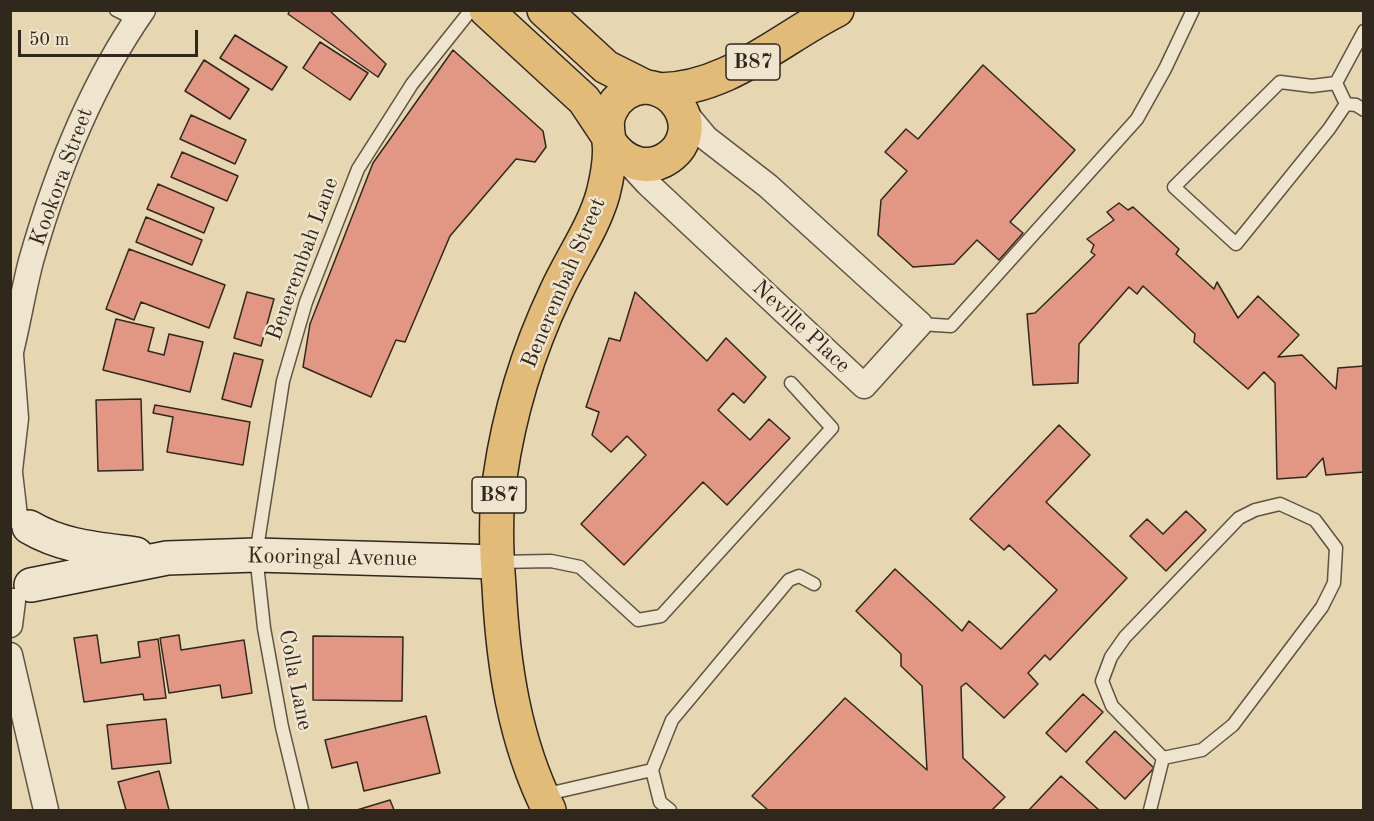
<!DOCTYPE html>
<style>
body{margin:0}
#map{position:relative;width:1374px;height:821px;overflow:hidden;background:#e6d6b2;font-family:"Old Standard TT",serif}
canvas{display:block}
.frame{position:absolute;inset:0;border:12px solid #30281d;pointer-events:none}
.scale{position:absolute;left:18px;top:30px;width:180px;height:27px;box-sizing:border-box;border:3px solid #30281d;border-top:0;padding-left:8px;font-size:18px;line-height:21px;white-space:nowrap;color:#30281d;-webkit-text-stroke:4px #efe4cd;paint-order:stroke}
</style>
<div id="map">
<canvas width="1374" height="821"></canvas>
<div class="frame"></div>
<div class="scale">50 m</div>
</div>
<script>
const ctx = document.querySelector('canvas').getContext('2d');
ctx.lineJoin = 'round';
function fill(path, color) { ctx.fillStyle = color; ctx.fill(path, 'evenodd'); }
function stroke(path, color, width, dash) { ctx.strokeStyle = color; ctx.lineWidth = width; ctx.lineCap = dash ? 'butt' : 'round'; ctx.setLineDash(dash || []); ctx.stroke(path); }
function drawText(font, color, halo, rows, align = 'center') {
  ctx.font = font + ' "Old Standard TT",serif'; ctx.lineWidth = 5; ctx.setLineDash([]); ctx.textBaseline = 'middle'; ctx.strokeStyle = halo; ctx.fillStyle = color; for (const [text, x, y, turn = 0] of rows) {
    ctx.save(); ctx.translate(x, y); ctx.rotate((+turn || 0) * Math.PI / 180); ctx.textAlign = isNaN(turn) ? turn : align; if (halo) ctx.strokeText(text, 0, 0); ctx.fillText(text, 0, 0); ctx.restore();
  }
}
const building = new Path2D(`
 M290 10H329L386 64 378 77 288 14Z
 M235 35 287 67 272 90 220 58Z
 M320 42 368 73 350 100 303 68Z
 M453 50 543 131 546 147 535 162 516 159 450 236 405 342 396 340 371 397 303 367 310 324 373 163Z
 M204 60 249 89 230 119 185 91Z
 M983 65 1075 150 1010 222 1023 233 999 260 977 240 954 264 913 267 878 235 881 200 907 171 885 152 906 129 918 139Z
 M191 115 246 140 235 164 180 139Z
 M182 152 238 176 227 201 171 177Z
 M158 184 214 208 204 233 147 209Z
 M1119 203 1128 210 1133 207 1179 249 1176 254 1214 289 1217 282 1238 318 1258 296 1299 335 1278 357 1302 355 1336 389 1338 368 1364 366V472L1326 475 1323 458 1306 477 1277 479 1275 383 1264 372 1248 389 1194 342 1195 334 1143 286 1137 294 1129 287 1079 344 1078 383 1033 385 1027 314 1035 313 1095 255 1091 252 1094 245 1087 239 1114 220 1107 212Z
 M146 217 202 240 192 265 136 242Z
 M129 249 225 285 209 328 141 302 134 320 106 309Z
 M247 292 274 299 261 346 234 338Z
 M635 292 707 361 726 338 766 377 744 403 733 393 718 410 750 440 769 419 790 438 727 505 703 482 624 565 581 524 646 455 627 436 611 452 592 435 599 412 586 407 609 338 620 341Z
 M116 319 154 328 148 351 164 355 169 334 203 342 190 392 103 370Z
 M234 353 263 360 251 407 222 399Z
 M141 399 143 470 98 471 96 400Z
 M155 405 250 422 243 465 167 452 173 417 153 413Z
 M1059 425 1090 455 1046 502 1127 578 1050 660 1045 655 1028 673 1038 684 1004 718 966 683 961 687 963 758 1005 797 992 810H768L752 796 845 698 927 770 922 686 901 666V654L856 611 895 569 962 631 969 621 1001 649 1057 590 1009 545 1004 550 970 519Z
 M1186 511 1206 530 1166 571 1130 536 1147 519 1163 534Z
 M97 635 101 663 140 657 138 642 158 639 166 698 144 700 143 694 84 702 74 638Z
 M179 635 181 650 244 640 252 693 222 698 220 685 169 693 160 638Z
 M313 636 403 637 402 701 313 700Z
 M1083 694 1103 712 1066 752 1046 733Z
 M426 716 440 773 364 791 357 762 332 768 325 740Z
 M166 719 171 763 112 769 107 725Z
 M1115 731 1154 768 1125 799 1086 762Z
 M159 771 169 810H126L118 782Z
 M1061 776 1099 810H1029Z
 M390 800 394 810H357Z`);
fill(building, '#e29785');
stroke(building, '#30281d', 1.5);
const lane = new Path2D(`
 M116 10 136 20
 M1364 31 1336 83 1312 86 1280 82 1174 187 1236 244 1329 129 1346 104 1356 105 1364 110
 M1336 83 1346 104
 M920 324 951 326 1137 119 1165 69 1193 10
 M1280 504 1315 520 1336 548 1334 583 1322 607 1233 725 1202 750 1163 758 1112 706 1102 681 1111 657 1125 637 1239 518 1255 510Z
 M497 562 551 561 580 567 638 620 661 616 832 428 791 383
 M652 770 660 802 670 810
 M543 795 652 770 672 720 789 580 799 576 814 584
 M302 810 282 727 264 628 256 555 283 381 306 302 358 169 412 84 471 10
 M1150 810 1163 758`);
const street = new Path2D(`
 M625 159 648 184 864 386 920 324 768 186 706 138 681 108
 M10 356C18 324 23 292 31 261 56 173 90 86 143 10
 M10 470 16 418 11 355
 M10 473 15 516
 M10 625 13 601
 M10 655 46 810`);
const secondary = new Path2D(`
 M29 527C63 547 98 549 136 554
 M31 585 167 558 256 555 497 562`);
const primary = new Path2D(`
 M486 10 584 100 608 136
 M544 10 606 67 646 87
 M659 90C728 89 778 40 837 10
 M549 810C514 740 503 664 499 586 496 550 495 513 500 477 509 414 529 349 556 292 571 259 593 229 603 194 607 178 611 158 609 142 608 130 605 121 611 110 617 97 630 88 644 87 655 87 667 92 674 100 712 143 644 196 609 141`);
stroke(lane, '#5e5442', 15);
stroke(street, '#5e5442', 27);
stroke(secondary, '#30281d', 36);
stroke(primary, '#30281d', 36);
stroke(lane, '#efe4cd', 12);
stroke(street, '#efe4cd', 24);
stroke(secondary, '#efe4cd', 33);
stroke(primary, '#e3bb79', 33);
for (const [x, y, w] of [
 [753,62,54],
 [499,495,54]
]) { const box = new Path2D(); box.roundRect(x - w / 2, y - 18, w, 36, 4.5); ctx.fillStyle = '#efe4cd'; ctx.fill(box); stroke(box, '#30281d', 1.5); }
drawText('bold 21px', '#30281d', null, [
 ["B87",753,62],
 ["B87",499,495]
]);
drawText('22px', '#30281d', '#efe4cd', [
 ["Kookora Street",62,177,-70],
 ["Benerembah Lane",303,259,-70],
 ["Benerembah Street",564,283,-67],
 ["Neville Place",801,327,43],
 ["Kooringal Avenue",332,558,1],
 ["Colla Lane",295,680,79]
]);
</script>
